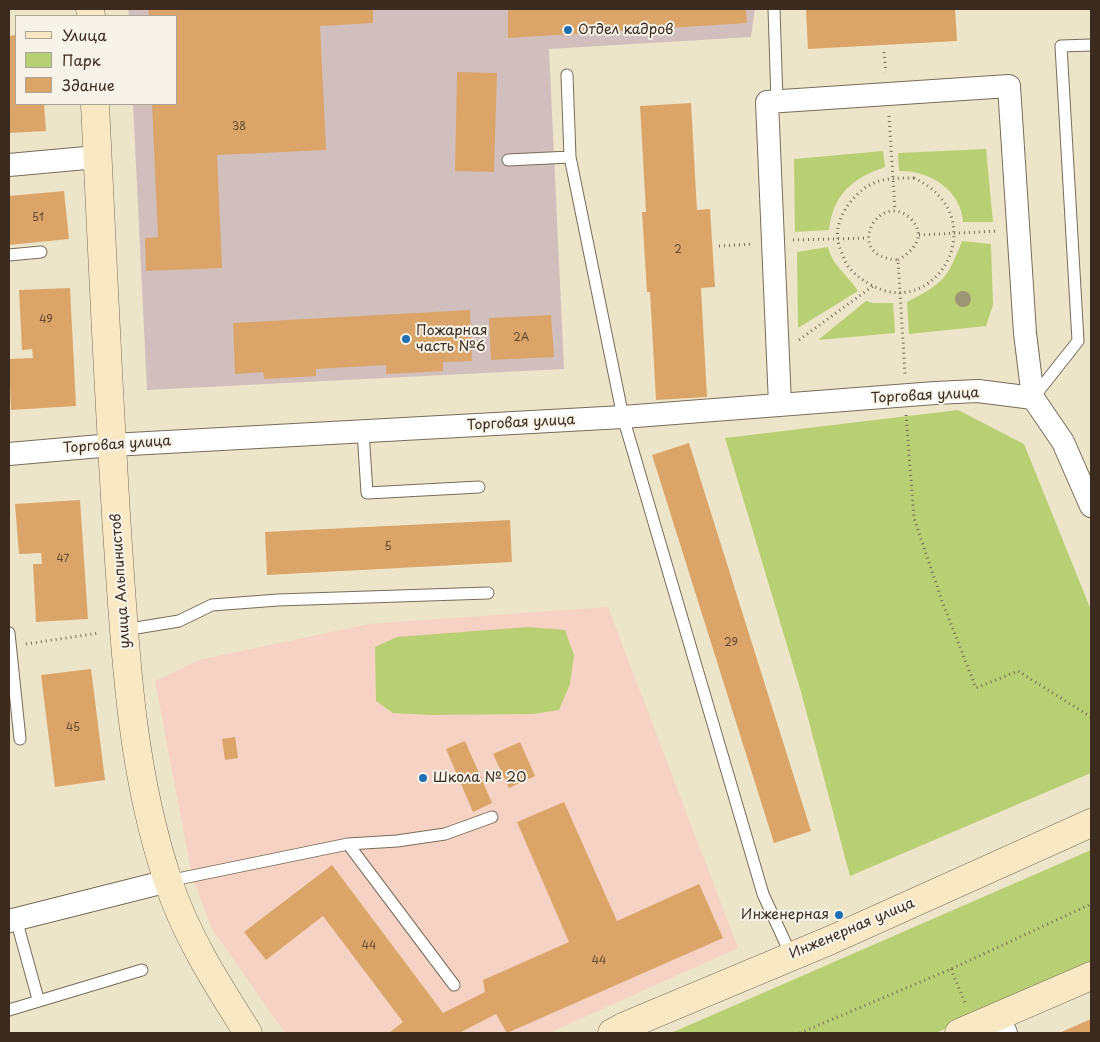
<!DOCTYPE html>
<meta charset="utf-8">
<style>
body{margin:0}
#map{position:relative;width:1100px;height:1042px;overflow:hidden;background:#ede5c9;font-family:"Playpen Sans",sans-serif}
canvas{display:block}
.frame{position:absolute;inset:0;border:10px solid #3b2a1e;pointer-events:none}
.legend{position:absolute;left:15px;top:15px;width:162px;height:90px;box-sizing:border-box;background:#f7f3e8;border:1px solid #aca397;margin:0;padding:6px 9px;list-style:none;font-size:15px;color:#3b2a1e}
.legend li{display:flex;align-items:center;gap:10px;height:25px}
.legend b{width:25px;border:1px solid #aca397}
</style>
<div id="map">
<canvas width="1100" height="1042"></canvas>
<div class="frame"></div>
<ul class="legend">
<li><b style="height:6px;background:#f8e8c3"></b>Улица</li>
<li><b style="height:14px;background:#b9cf73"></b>Парк</li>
<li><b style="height:14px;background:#dba569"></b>Здание</li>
</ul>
</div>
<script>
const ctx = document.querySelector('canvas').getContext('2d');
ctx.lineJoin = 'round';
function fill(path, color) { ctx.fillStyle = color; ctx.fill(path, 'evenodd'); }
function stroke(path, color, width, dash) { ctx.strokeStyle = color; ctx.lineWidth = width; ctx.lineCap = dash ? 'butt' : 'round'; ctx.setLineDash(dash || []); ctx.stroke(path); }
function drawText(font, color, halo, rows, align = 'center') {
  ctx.font = font + ' "Playpen Sans",sans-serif'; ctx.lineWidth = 4; ctx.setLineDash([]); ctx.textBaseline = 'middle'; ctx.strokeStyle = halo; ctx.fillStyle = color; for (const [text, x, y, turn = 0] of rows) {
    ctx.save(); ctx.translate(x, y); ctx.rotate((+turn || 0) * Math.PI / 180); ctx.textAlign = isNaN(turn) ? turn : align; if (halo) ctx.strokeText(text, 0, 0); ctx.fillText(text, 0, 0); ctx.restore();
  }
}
fill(new Path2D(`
 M608 607 738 948 549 1033H285L212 929 192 876 155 681 199 660 369 624Z`), '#f5d2c3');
fill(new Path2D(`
 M128 9H755L751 37 549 49 564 369 147 390 133 104H176V16H129Z`), '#d1bfbd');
fill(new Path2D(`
 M986 149 993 222H963C961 189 928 170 899 171L898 153Z
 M883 151 885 167C852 178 833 195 829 230L795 232 794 159Z
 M962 241 991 244 993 305 986 326 909 334 907 302C944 283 947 279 962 241Z
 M828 247C833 267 848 275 858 291L798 328 797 252Z
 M866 301 874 303H893L895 333 818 340Z
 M958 410 1024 444 1091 610V773L850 876 801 692 725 438Z
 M528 627 565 630 574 655 570 684 559 710 533 714 430 715 393 713 376 701 375 647 397 637Z
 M1091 850V964L936 1033H671Z`), '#b9cf73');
fill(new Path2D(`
 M148 9H373V23L320 26 326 150 217 155 222 268 146 271 145 238 158 237 152 104H176V16H149Z
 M508 9H746L747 23 508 38Z
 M806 9H955L957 41 808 49Z
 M16 35V104H44L46 131 9 133V36Z
 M457 72 497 73 494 172 455 171Z
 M691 103 697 210 710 209 715 287 701 288 707 397 656 400 650 292H647L642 212H646L640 106Z
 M64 191 69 239 9 245V196Z
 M70 288 76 406 11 410 9 359 33 358 32 349 22 350 19 290Z
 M470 310 472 361 443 362V371L386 374V365L316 369V376L264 379 263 372 235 374 233 323Z
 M551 315 554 357 491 360 489 318Z
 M689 443 811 831 774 843 652 455Z
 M80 500 88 619 36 622 33 564H42L41 553 19 554 15 504Z
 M510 520 512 562 267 575 265 532Z
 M91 669 105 780 55 787 41 675Z
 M235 737 238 758 225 760 222 739Z
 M465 741 492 803 473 812 446 749Z
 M520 742 535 776 509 788 493 754Z
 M564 802 617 921 699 884 723 938 507 1033 496 1014 459 1033H389L403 1022 323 916 266 960 244 932 332 865 443 1013 485 992 483 980 569 942 517 822Z
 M1091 1019V1033H1059Z`), '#dba569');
const lane = new Path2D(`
 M774 9 777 101
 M567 75 570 157 623 417 763 894 791 955
 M508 160 570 157
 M9 255 41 252
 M1033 398 1078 341 1061 46 1091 45
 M363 431 367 493 479 487
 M124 630 179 621 212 605 278 600 488 593
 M9 633 20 739
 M348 844 397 841 445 834 492 817
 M168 881 348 844 454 985
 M16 919 38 999
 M9 1010 142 970`);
const street = new Path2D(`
 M9 165 97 157
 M780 404 767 102 1009 86 1025 333 1033 398 1063 442 1091 506
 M9 454 112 445 623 417 935 393 978 391 1033 398
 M9 921 168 881
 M997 1015 1006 1033`);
const secondary = new Path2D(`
 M90 9 91 16
 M95 104C102 246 108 388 117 530 125 648 130 768 168 881 186 936 217 984 248 1033
 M612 1033 623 1027 831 940 1091 823
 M959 1033 1091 976`);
stroke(lane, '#796b5a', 13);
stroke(street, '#796b5a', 24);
stroke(secondary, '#796b5a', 29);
stroke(new Path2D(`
 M884 52 886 72
 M889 116 895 210
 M914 178C995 216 938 320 873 286 862 280 851 273 845 261 843 255 838 246 838 239 834 216 858 187 879 181 890 178 902 178 914 178Z
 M919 235 997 231
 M793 240 868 238
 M719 246 752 244
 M898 260C914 251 927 235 911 219 879 188 841 257 898 260L905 374
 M799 340 873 286
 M906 415 914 518 942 601 976 688 1018 671 1091 717
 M26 644 99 633
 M951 969 965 1003
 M800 1033 951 969 1091 904`), '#796b5a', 3, [1, 4]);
stroke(lane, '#fff', 11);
stroke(street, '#fff', 22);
stroke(secondary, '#f8e8c3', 28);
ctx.fillStyle = '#9c9576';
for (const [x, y] of [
 [963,299]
]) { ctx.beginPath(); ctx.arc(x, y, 8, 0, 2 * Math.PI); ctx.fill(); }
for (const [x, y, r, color] of [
 [568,30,5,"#1f6fb2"],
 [406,339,5,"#1f6fb2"],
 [423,778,5,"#1f6fb2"],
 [839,915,5,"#1f6fb2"]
]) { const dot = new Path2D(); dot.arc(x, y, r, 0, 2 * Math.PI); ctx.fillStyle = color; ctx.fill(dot); stroke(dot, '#f7f3e8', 2); }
drawText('11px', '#634931', null, [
 ["38",239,127],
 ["51",38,218],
 ["2",678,250],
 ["49",46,320],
 ["2А",521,338],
 ["5",388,547],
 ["47",63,559],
 ["29",731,643],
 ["45",73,728],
 ["44",369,946],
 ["44",599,961]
]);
drawText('14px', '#3b2a1e', '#f7f3e8', [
 ["Отдел кадров",578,30],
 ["Пожарная",416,331],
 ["часть №6",416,347],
 ["Школа № 20",433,778],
 ["Инженерная",829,915,"right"]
], 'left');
drawText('14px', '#3b2a1e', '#f7f3e8', [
 ["Торговая улица",925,396,-3],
 ["Торговая улица",521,423,-3],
 ["Торговая улица",117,445,-4],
 ["улица Альпинистов",121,581,-94],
 ["Инженерная улица",852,929,-23]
]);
</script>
